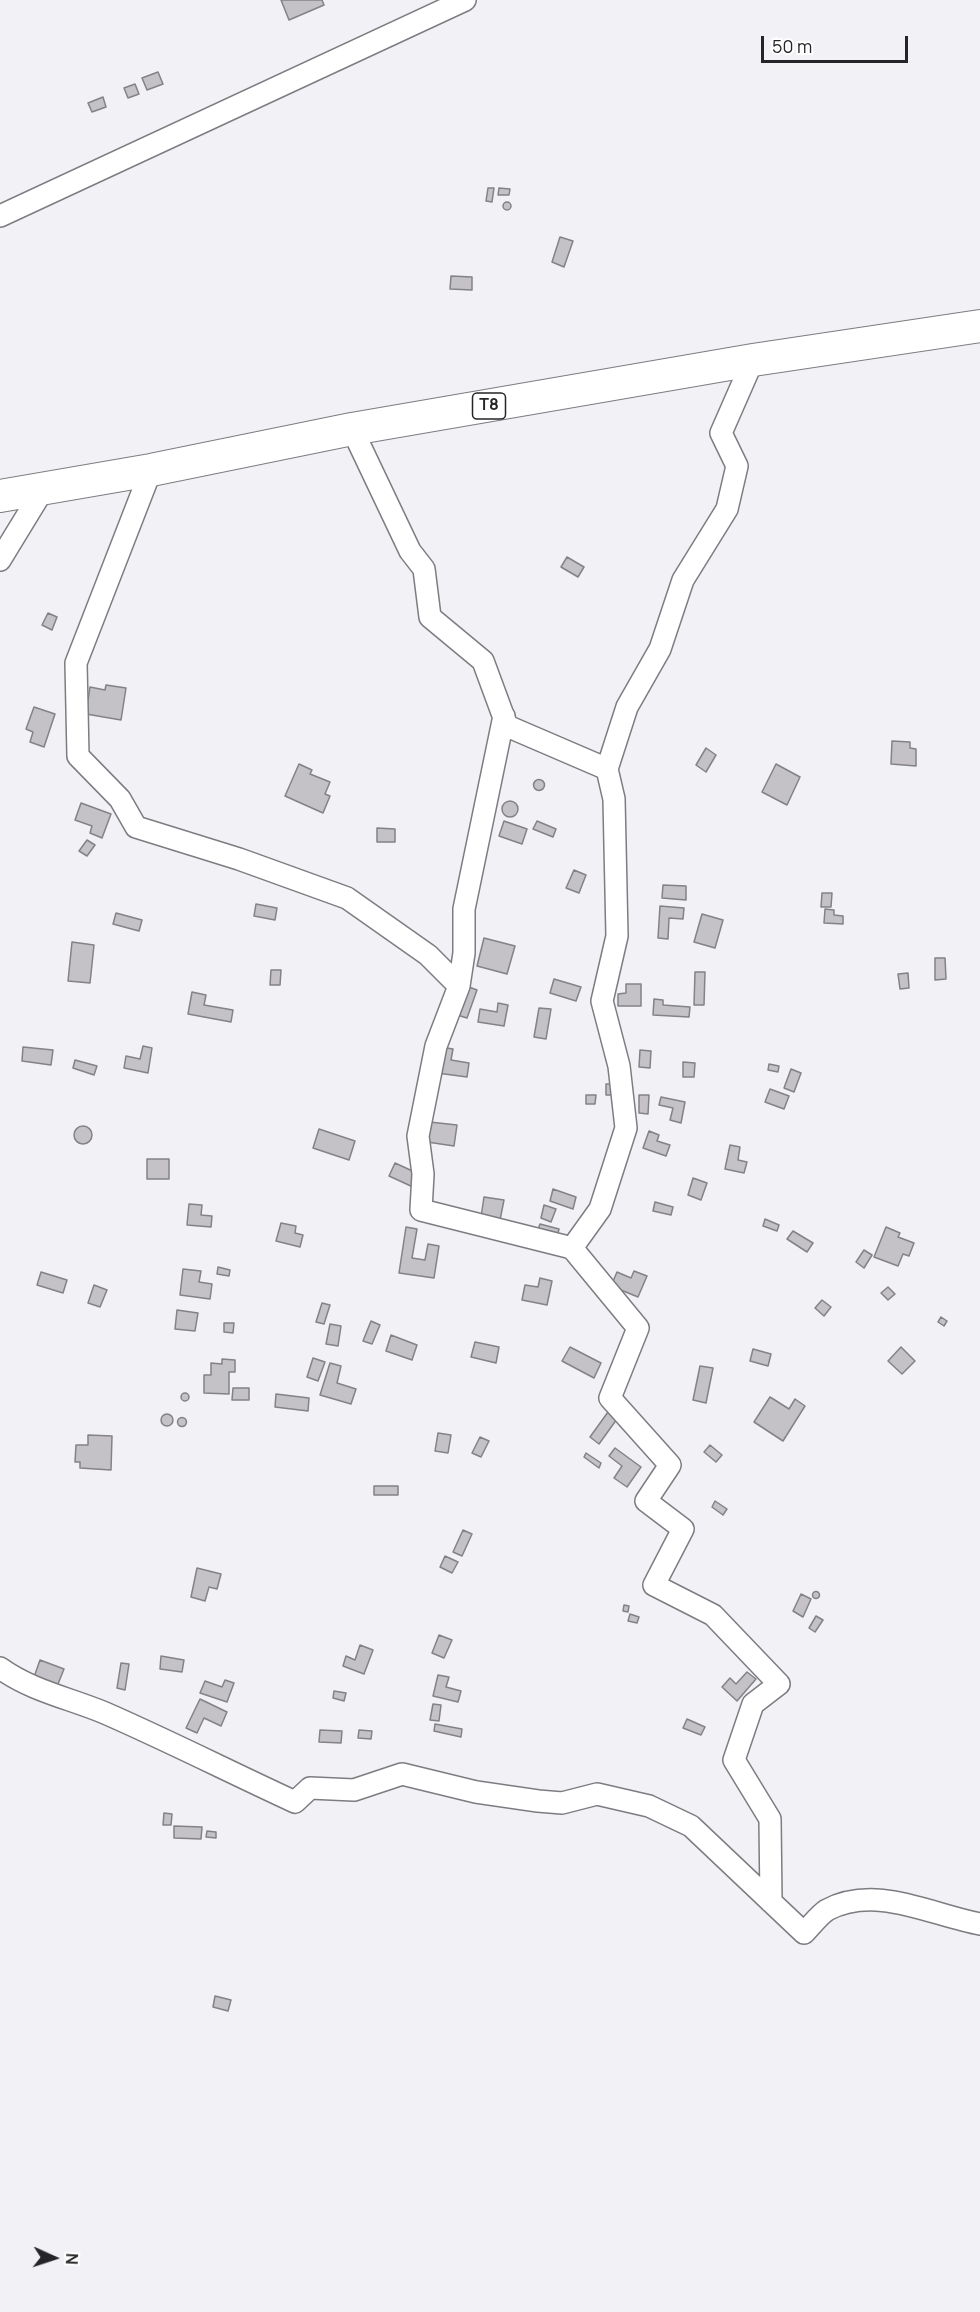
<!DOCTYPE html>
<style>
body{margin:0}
#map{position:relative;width:980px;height:2312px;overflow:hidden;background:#f2f1f6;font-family:Manrope,sans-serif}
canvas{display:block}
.north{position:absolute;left:24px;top:2228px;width:60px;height:60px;-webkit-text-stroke:4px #fff;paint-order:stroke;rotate:93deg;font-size:16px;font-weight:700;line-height:24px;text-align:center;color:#252527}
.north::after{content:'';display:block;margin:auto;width:21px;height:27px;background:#252527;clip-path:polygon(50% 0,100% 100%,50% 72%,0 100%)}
.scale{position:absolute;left:761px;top:36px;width:147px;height:27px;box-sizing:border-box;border:3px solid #252527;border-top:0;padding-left:8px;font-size:18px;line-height:21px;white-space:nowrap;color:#252527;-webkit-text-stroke:4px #fff;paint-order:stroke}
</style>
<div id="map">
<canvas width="980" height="2312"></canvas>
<div class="north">N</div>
<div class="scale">50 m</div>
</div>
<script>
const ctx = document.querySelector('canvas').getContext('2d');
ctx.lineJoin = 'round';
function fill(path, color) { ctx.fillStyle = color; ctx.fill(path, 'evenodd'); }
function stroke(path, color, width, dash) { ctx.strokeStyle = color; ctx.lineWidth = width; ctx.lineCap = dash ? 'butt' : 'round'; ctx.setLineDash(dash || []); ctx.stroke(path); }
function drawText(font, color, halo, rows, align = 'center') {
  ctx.font = font + ' Manrope,sans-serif'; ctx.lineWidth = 5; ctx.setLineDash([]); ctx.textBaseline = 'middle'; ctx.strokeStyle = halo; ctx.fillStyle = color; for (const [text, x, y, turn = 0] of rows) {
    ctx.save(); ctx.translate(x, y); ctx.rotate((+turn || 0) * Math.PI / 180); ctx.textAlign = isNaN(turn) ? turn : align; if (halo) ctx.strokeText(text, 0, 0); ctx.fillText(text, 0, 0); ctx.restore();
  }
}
const building = new Path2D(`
 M281 0H322L324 5 289 20Z
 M158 72 163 84 147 90 142 78Z
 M135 84 139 94 128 98 124 88Z
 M103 97 106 107 92 112 88 103Z
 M488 188H494L492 202 486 201Z
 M499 188 510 189 509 195H498Z
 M503 206a4 4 0 1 1 8 0a4 4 0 1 1-8 0Z
 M560 237 573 241 564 267 552 262Z
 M451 276 472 277V290L450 289Z
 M567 557 584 567 578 577 561 567Z
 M48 613 57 617 52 630 42 625Z
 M106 685 126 688 121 720 86 714 90 687 105 690Z
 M34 707 55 714 44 747 30 742 33 732 26 729Z
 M892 741 910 742V748L916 749V766L891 764Z
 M706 748 716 755 706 772 696 765Z
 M299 764 312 770 310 774 330 782 325 794 330 796 323 813 285 796Z
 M776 764 800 777 787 805 762 792Z
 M533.5 785a5.5 5.5 0 1 1 11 0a5.5 5.5 0 1 1-11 0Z
 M502 809a8 8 0 1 1 16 0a8 8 0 1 1-16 0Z
 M81 803 111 814 102 838 90 833 92 826 75 820Z
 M504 821 527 829 522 844 499 836Z
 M537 821 556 829 553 837 533 829Z
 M377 828 395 829V842H377Z
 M87 840 95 845 87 856 79 851Z
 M574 870 586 875 579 893 566 888Z
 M663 885 686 886V900L662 898Z
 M822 893H832L831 907H821Z
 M256 904 277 908 275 920 254 916Z
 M660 906 684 908 683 919 669 918 668 939 658 938Z
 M825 909 834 910V915L843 916V924L824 923Z
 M116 913 142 920 139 931 113 924Z
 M702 914 723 920 715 948 694 942Z
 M484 938 515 946 507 974 477 966Z
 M72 942 94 945 90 983 68 981Z
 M935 958H945L946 979 935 980Z
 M271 970H281L280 985H270Z
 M695 972H705L704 1005H694Z
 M908 973 909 988 900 989 898 974Z
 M554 979 581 987 576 1001 550 993Z
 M626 984H641V1006H618V994L626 993Z
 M464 985 477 990 467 1018 454 1014Z
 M192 992 206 995 204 1005 233 1010 231 1022 188 1014Z
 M654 999 663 1000V1005L690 1007 689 1017 653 1015Z
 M498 1003 508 1005 504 1026 478 1022 480 1009 497 1012Z
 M539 1008 551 1009 546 1039 534 1037Z
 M143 1046 152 1048 148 1073 124 1068 126 1056 140 1059Z
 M23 1047 53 1050 51 1065 22 1061Z
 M441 1047 453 1049 451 1060 469 1063 467 1077 437 1073Z
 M640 1050 651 1051 650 1068 639 1067Z
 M75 1060 97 1066 94 1075 73 1068Z
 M683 1062 695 1063 694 1077H683Z
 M769 1064 779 1066 778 1072 768 1070Z
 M791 1069 801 1073 794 1092 784 1088Z
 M606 1084H617V1095H606Z
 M770 1089 789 1096 784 1109 765 1102Z
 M586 1095H596L595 1104H586Z
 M639 1095H649L648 1114 639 1113Z
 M661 1097 685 1102 681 1123 670 1120 673 1108 659 1105Z
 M430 1122 457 1125 454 1146 427 1142Z
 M74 1135a9 9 0 1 1 18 0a9 9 0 1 1-18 0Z
 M319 1129 355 1141 349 1160 313 1148Z
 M649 1131 659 1135 657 1141 670 1145 666 1156 643 1148Z
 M730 1145 740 1147 738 1160 747 1162 744 1173 725 1169Z
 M147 1159H169V1179H147Z
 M395 1163 419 1174 413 1187 389 1176Z
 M693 1178 707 1183 701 1200 688 1195Z
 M553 1189 576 1197 573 1209 550 1201Z
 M484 1197 504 1200 500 1220 481 1217Z
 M655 1202 673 1207 671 1215 653 1211Z
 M189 1204 202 1205 201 1215 212 1216 211 1227 187 1225Z
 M544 1205 556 1209 551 1222 541 1218Z
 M765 1219 779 1225 777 1231 763 1226Z
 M281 1223 296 1226 295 1233 303 1235 300 1247 276 1241Z
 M540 1224 559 1229 557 1237 537 1232Z
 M406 1227 417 1229 412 1258 425 1260 428 1244 439 1246 434 1278 399 1273Z
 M886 1227 900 1233 898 1237 914 1243 909 1256 903 1254 898 1266 874 1257Z
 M793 1231 813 1243 807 1252 787 1239Z
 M864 1250 872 1255 864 1268 856 1262Z
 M218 1267 230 1270 229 1276 217 1274Z
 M183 1269 201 1271 199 1282 212 1284 210 1299 180 1295Z
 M634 1271 647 1276 638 1297 611 1286 617 1272 631 1278Z
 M41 1272 67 1280 63 1293 37 1285Z
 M540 1278 552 1281 547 1305 522 1300 525 1285 538 1287Z
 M94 1285 107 1290 100 1307 88 1303Z
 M888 1287 895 1294 888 1300 881 1293Z
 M822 1300 831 1307 824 1316 815 1308Z
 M322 1303 330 1305 324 1324 316 1322Z
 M177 1310 198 1313 195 1331 175 1329Z
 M941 1317 947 1321 944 1326 938 1322Z
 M371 1321 380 1325 372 1344 363 1341Z
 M224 1323H234L233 1333 224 1332Z
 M330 1324 341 1326 338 1346 326 1344Z
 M391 1335 417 1345 412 1360 386 1351Z
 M475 1342 499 1347 496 1363 471 1357Z
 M570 1347 601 1363 594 1378 562 1361Z
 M901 1347 915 1361 902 1374 888 1361Z
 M753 1349 771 1354 768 1366 750 1361Z
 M313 1358 325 1362 318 1381 307 1377Z
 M222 1359 235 1360V1372H229V1394L204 1393V1375H211V1363L222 1364Z
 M330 1363 341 1366 337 1383 356 1389 351 1404 320 1395Z
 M700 1366 713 1368 706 1403 693 1400Z
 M233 1388H249V1400H232Z
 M181 1397a4 4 0 1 1 8 0a4 4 0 1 1-8 0Z
 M276 1394 309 1398 308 1411 275 1407Z
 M770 1397 789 1409 795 1399 805 1406 783 1441 754 1422Z
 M608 1412 617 1419 599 1444 590 1437Z
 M161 1420a6 6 0 1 1 12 0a6 6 0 1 1-12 0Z
 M177.5 1422a4.5 4.5 0 1 1 9 0a4.5 4.5 0 1 1-9 0Z
 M438 1433 451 1435 448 1453 435 1451Z
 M88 1435 112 1436 111 1470 80 1468V1462H75L76 1445H88Z
 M480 1437 489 1441 481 1457 472 1453Z
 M710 1445 722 1455 716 1462 704 1452Z
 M615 1448 641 1467 627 1487 614 1478 622 1466 609 1456Z
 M586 1453 601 1463 599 1468 584 1457Z
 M374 1486H398V1495H374Z
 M715 1501 727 1509 723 1515 712 1507Z
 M463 1530 472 1534 462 1556 453 1552Z
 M445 1556 458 1562 452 1573 440 1567Z
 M197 1568 221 1574 217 1589 209 1587 205 1601 191 1597Z
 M812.5 1595a3.5 3.5 0 1 1 7 0a3.5 3.5 0 1 1-7 0Z
 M801 1594 811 1599 803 1617 793 1611Z
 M624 1605 629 1606 628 1612 623 1611Z
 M630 1614 639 1617 637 1623 628 1621Z
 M816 1616 823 1620 815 1632 809 1628Z
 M439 1635 452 1640 444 1658 432 1653Z
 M360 1645 373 1650 364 1674 343 1666 346 1656 355 1660Z
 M161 1656 184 1660 182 1672 160 1669Z
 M40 1660 64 1669 56 1689 33 1680Z
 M121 1663 129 1664 125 1690 117 1688Z
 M747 1672 756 1679 737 1701 722 1687 730 1678 736 1684Z
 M438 1675 449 1677 446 1687 461 1691 458 1702 433 1696Z
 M225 1680 234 1683 227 1702 200 1693 205 1681 222 1687Z
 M334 1691 346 1693 344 1701 333 1698Z
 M200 1699 227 1712 221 1726 204 1718 197 1733 186 1728Z
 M433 1704 441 1705 439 1721 430 1720Z
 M687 1719 705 1727 701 1735 683 1728Z
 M435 1724 462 1729 461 1737 434 1731Z
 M320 1730 342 1731 341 1743 319 1742Z
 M359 1730 372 1731 371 1739 358 1738Z
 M164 1813 172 1814 171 1825H163Z
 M174 1826 202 1827 201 1839 174 1838Z
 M207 1831 216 1832V1838L206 1837Z
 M215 1996 231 2000 228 2011 213 2007Z`);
fill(building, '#c4c2c7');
stroke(building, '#838286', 1.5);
const minor = new Path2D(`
 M0 216 465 0
 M352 429 410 551 424 569 430 617 483 661 507 726 607 769
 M151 470 76 663 78 756 120 799 136 827 239 859 347 898 428 955 459 986 436 1046 418 1136 423 1174 421 1210 572 1248 600 1209 626 1128 619 1066 602 1001 617 936 614 799 607 769 627 707 660 649 683 580 727 509 737 466 721 433 753 360
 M0 560 44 488
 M459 986 464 953V909L504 716
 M572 1248 638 1328 610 1398 670 1465 646 1501 683 1529 654 1585 713 1615 779 1684 753 1704 734 1760 770 1819 771 1902
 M0 1668C32 1691 69 1698 105 1713 169 1741 232 1773 295 1802L310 1788 354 1790 402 1774 476 1792 538 1801 562 1803 597 1794 649 1806 691 1826 804 1933C811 1926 819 1915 827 1910 876 1884 931 1915 980 1924`);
const highway = new Path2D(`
 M0 496 151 470 352 429 753 360 980 326`);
stroke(minor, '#7d7c81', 24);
stroke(highway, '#7d7c81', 34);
stroke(minor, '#fff', 21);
stroke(highway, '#fff', 32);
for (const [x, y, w] of [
 [489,406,33]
]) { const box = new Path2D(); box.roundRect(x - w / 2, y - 13, w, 26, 4.5); ctx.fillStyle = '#fff'; ctx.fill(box); stroke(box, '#252527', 1.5); }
drawText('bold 16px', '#252527', null, [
 ["T8",489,406]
]);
</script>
